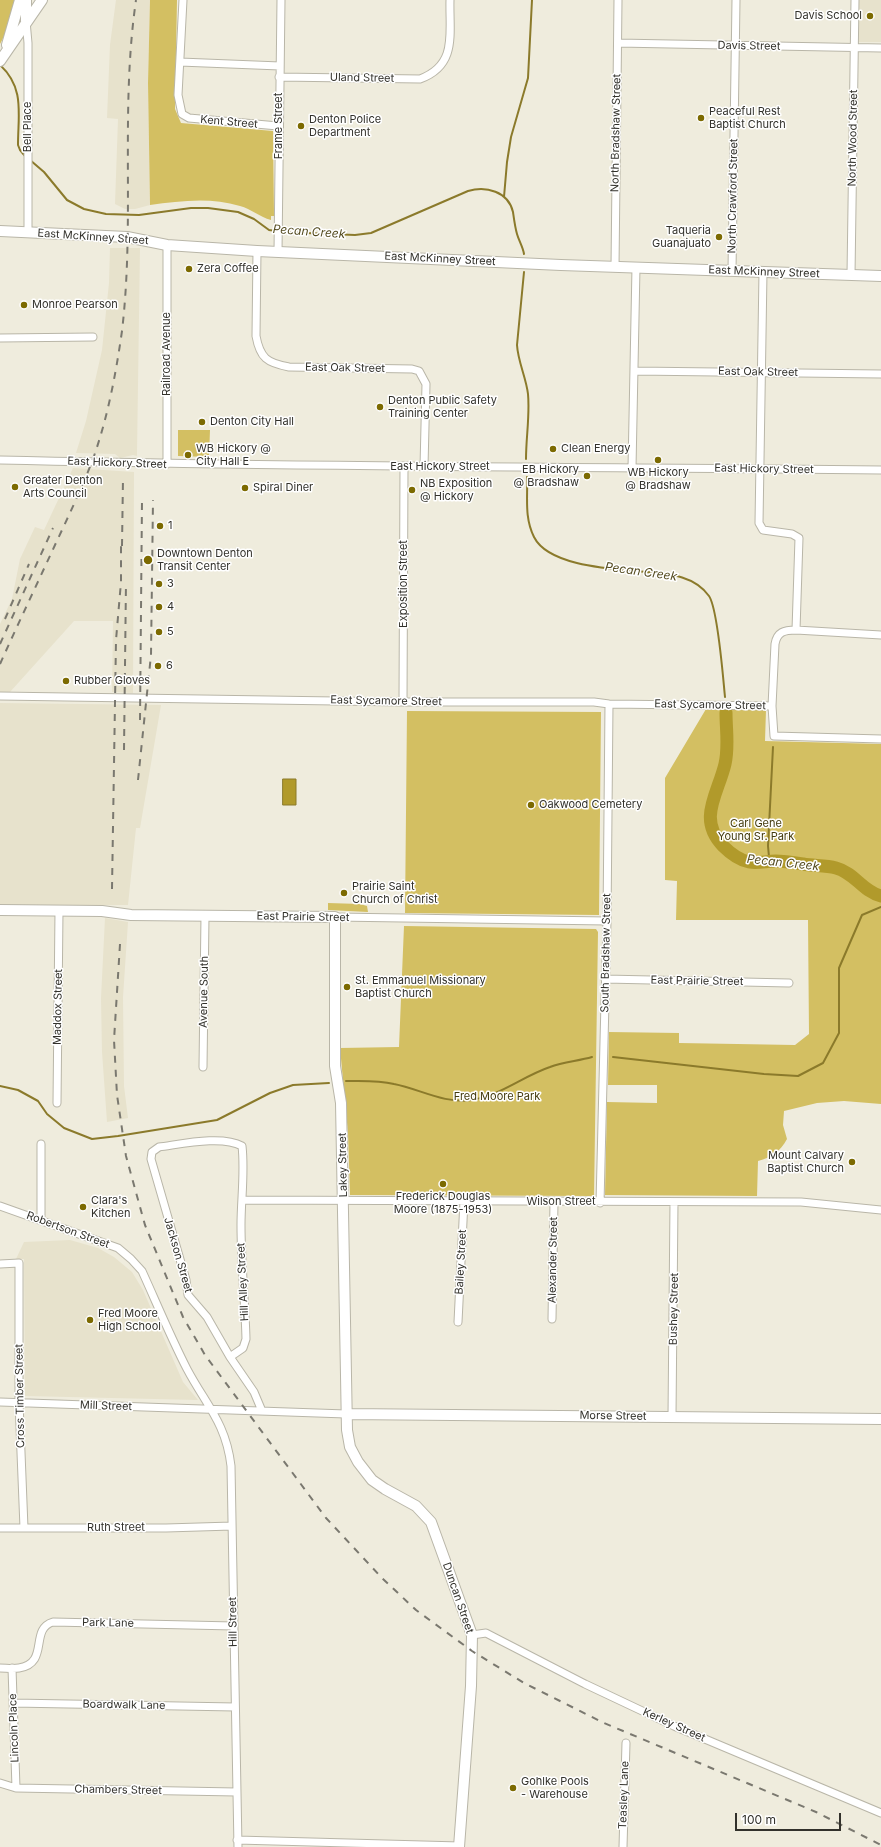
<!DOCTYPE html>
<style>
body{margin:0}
#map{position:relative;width:881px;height:1847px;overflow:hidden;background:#efecdd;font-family:Inter,sans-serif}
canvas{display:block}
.scale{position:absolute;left:735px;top:1813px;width:106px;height:18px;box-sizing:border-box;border:2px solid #32312b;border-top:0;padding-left:5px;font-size:12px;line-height:14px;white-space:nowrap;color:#32312b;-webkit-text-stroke:3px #fff;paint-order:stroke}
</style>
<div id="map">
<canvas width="881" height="1847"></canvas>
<div class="scale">100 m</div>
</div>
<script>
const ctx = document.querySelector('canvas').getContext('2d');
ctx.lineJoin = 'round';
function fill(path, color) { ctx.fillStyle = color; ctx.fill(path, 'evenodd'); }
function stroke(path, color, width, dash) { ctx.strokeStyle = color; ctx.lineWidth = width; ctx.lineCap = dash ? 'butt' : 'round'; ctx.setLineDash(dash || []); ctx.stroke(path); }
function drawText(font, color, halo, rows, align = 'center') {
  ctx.font = font + ' Inter,sans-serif'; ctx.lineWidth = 3; ctx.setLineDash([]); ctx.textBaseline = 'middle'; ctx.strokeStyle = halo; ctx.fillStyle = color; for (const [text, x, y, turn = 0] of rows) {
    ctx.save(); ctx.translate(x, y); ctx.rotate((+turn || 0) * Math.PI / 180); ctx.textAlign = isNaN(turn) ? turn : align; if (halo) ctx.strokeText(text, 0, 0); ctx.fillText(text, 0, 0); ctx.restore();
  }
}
fill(new Path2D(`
 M116 0H150L148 83 150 205 135 209H125L115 204 118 119 107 118 110 45Z
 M859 0H881V42H859Z
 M110 248H140L137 453V456L133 455 120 458 115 454 76 453 86 421 102 350 109 283Z
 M73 468 134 472 133 693 112 692 113 621H74L10 692H0V624L12 599 20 559 35 527 44 530Z
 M0 703 161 705 140 828H136L128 905H0Z
 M105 918 128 922 123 997 124 1086 128 1118 107 1122 102 1052 101 998Z
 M70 1240 98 1248 114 1257 132 1272 143 1290 183 1382 198 1400 25 1396 24 1259H16L24 1242Z`), '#e7e2cc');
fill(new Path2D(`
 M0 0H17L11 23 0 44Z
 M150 0H177L175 109 181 123 273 131 274 216H271V220C260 217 251 209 240 206 210 197 180 201 150 205L148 83Z
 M178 430H210L209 457 178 456Z
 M706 709 766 710 765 741 881 744V1104L844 1101 817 1103 784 1111 783 1125 787 1139C780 1152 772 1157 758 1161L757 1196 605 1195 607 1102 657 1103V1085H608L609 1032 679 1033V1043L795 1045 809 1034 808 920H676L677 881 665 880V778Z
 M407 711 601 712 599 915 405 913Z
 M328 903 360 904 367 906 368 912 328 910Z
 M404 926 596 929 598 932 594 1196 350 1195 348 1133 340 1048 399 1047Z`), '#d3bf62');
const water = new Path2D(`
 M283 779H296V805H283Z`);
fill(water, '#b19a2b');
stroke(water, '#8b7a2b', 1);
stroke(new Path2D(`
 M0 65C25 88 18 114 18 145L20 150 25 156
 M30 160 44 172 67 200 84 209 106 214 139 215 191 208H208L238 212 254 219 269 230 276 231
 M504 197 507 162 511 137 528 78 532 0
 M281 232 355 235 371 233 468 191C486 186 508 191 513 212 514 219 515 227 517 234 519 241 523 247 524 254
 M524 272 517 345C518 362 526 377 528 394 530 415 526 437 526 459
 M527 477C528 497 524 517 534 537 549 567 615 569 646 572 668 574 694 575 709 596 718 609 723 678 725 697
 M773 861 769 857 768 846 773 747
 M613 1057 764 1074 798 1076 823 1063 839 1033V968L862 915 881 907
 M346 1081C362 1081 378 1080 394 1084 420 1089 444 1104 471 1100 500 1096 523 1076 550 1067 563 1062 578 1061 592 1057
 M0 1086 18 1090 38 1101 47 1114 64 1128 92 1139 118 1136 217 1120 270 1093 293 1085 329 1083`), '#8b7a2b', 2);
stroke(new Path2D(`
 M726 713C726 730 729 747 725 764 718 794 697 819 723 846 730 853 739 860 749 862 758 864 766 861 776 861 785 861 794 863 803 864 814 866 825 865 836 868 855 873 862 891 881 896`), '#b19a2b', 13);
const street = new Path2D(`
 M183 0 178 95 182 114 189 118 278 126
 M26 21 28 43V233
 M618 43 881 48
 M180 62 280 66
 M279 77 420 79C458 65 449 33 450 0
 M167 245V464
 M257 251 256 336C260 358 267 363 289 367L412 369 419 371 426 384 424 467
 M278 252 281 0
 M615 267 618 0
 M732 271 736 0
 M763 272 759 523 763 530 792 534 799 538 796 630
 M851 275 855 0
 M0 338 93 337
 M635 371 881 374
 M0 460C294 467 587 467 881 470
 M632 468 636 267
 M881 635 796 630C784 630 777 632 775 644L772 706 774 736 881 739
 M0 696 403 702H594L609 704 772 706
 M403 702 404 467
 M335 917 607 921
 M605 979 789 983
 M203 1067 205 916
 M57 1103 59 911
 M242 1200 801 1202 881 1210
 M600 1203 607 921 609 704
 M0 1206 118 1248 131 1259 142 1271C157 1304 171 1338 187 1369 206 1405 226 1423 231 1466L238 1847
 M41 1220V1144
 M0 1264 19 1263V1402L24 1528
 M552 1319 554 1202
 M458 1322 464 1201
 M230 1357 243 1348 246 1339C245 1301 241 1263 241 1225 241 1199 245 1172 242 1146 222 1135 182 1144 159 1147L152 1152 151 1159 186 1280 188 1295 207 1317 230 1357 254 1392 262 1411
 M0 1402 346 1414
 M672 1416 674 1202
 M0 1528H166L232 1526
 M472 1635 486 1633 585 1684 674 1726 881 1813
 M0 1668C6 1668 13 1669 19 1668 50 1663 29 1629 53 1622L234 1626
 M12 1668 16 1788
 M13 1703 235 1707
 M0 1783 16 1788 236 1792
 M237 1840 460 1846
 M623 1847 626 1743`);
const secondary = new Path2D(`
 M26 0V21
 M7 45 20 0
 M0 61 42 0
 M0 231 127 237 167 245 257 251 561 265 881 276
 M0 910 102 911 131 915 335 917V1066L341 1103 347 1430 350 1447 358 1462 372 1480 385 1489 416 1506 431 1522 472 1635 471 1686 459 1847
 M346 1414 881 1419`);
stroke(street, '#b9b6a8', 9);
stroke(secondary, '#b9b6a8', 12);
stroke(street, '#fff', 7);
stroke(secondary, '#fff', 10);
stroke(new Path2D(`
 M122 546 123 478
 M5 619 29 564
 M0 644 53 528
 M0 664C18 624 37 584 55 545 69 515 83 486 94 456 108 416 116 373 122 331 135 221 120 110 136 0
 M140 720 142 500
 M124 750 126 582
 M138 780 151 655 153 500
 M112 889 116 640 121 582V541
 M120 944 114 1040 117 1095 126 1156 145 1225 183 1317 205 1355 326 1518 382 1578 416 1610 472 1651 524 1683 604 1723 816 1812 881 1845`), '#7a786f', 2, [7, 7]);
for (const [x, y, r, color] of [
 [870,16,4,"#7c6a01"],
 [701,118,4,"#7c6a01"],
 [301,126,4,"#7c6a01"],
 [719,237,4,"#7c6a01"],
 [189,269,4,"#7c6a01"],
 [24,305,4,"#7c6a01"],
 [380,407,4,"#7c6a01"],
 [202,422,4,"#7c6a01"],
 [553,449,4,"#7c6a01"],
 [188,455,4,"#7c6a01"],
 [658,460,4,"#7c6a01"],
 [587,476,4,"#7c6a01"],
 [15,487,4,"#7c6a01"],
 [245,488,4,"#7c6a01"],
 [412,490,4,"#7c6a01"],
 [160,526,4,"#7c6a01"],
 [148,560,5,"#7c6a01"],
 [159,584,4,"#7c6a01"],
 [159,607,4,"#7c6a01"],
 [159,632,4,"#7c6a01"],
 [158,666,4,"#7c6a01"],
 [66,681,4,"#7c6a01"],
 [531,805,4,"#7c6a01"],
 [344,893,4,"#7c6a01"],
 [347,987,4,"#7c6a01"],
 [852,1162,4,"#7c6a01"],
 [443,1184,4,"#7c6a01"],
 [83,1207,4,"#7c6a01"],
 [90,1320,4,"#7c6a01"],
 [513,1788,4,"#7c6a01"]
]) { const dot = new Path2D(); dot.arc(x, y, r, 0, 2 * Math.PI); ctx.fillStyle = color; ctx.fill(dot); stroke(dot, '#fff', 1.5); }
drawText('11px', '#32312b', '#fff', [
 ["Davis School",862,16,"right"],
 ["Peaceful Rest",709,112],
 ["Baptist Church",709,125],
 ["Denton Police",309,120],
 ["Department",309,133],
 ["Taqueria",711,231,"right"],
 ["Guanajuato",711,244,"right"],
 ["Zera Coffee",197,269],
 ["Monroe Pearson",32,305],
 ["Denton Public Safety",388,401],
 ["Training Center",388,414],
 ["Denton City Hall",210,422],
 ["WB Hickory @",196,449],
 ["City Hall E",196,462],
 ["Clean Energy",561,449],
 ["EB Hickory",579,470,"right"],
 ["@ Bradshaw",579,483,"right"],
 ["WB Hickory",658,473,"center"],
 ["@ Bradshaw",658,486,"center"],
 ["Greater Denton",23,481],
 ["Arts Council",23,494],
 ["NB Exposition",420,484],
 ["@ Hickory",420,497],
 ["Spiral Diner",253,488],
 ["1",168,526],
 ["Downtown Denton",157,554],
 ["Transit Center",157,567],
 ["3",167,584],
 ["4",167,607],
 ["5",167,632],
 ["6",166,666],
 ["Rubber Gloves",74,681],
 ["Oakwood Cemetery",539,805],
 ["Prairie Saint",352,887],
 ["Church of Christ",352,900],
 ["St. Emmanuel Missionary",355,981],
 ["Baptist Church",355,994],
 ["Mount Calvary",844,1156,"right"],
 ["Baptist Church",844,1169,"right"],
 ["Frederick Douglas",443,1197,"center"],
 ["Moore (1875-1953)",443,1210,"center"],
 ["Clara's",91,1201],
 ["Kitchen",91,1214],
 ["Fred Moore",98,1314],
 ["High School",98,1327],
 ["Gohlke Pools",521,1782],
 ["- Warehouse",521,1795]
], 'left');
drawText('11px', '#32312b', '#fff', [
 ["Davis Street",749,46,1],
 ["Uland Street",362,78,1],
 ["Kent Street",229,122,5],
 ["Frame Street",279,126,-90],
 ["Bell Place",28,127,-90],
 ["North Bradshaw Street",616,133,-89],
 ["North Wood Street",853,138,-89],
 ["North Crawford Street",733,196,-89],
 ["East McKinney Street",93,237,4],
 ["East McKinney Street",440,259,3],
 ["East McKinney Street",764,272,2],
 ["Railroad Avenue",167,354,-90],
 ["East Oak Street",345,368,1],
 ["East Oak Street",758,372,1],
 ["East Hickory Street",117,463,2],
 ["East Hickory Street",440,467],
 ["East Hickory Street",764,469,1],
 ["Exposition Street",404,584,-90],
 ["East Sycamore Street",386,701,1],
 ["East Sycamore Street",710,705,1],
 ["East Prairie Street",303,917,1],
 ["South Bradshaw Street",606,953,-89],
 ["East Prairie Street",697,981,1],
 ["Avenue South",204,992,-89],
 ["Maddox Street",58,1007,-89],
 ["Lakey Street",343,1165,-91],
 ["Wilson Street",561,1202],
 ["Robertson Street",68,1230,20],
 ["Jackson Street",178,1255,74],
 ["Alexander Street",553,1260,-89],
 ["Bailey Street",461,1262,-87],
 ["Hill Alley Street",243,1282,-93],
 ["Bushey Street",674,1309,-89],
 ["Cross Timber Street",20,1396,-91],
 ["Mill Street",106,1406,2],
 ["Morse Street",613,1416,1],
 ["Ruth Street",116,1528],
 ["Duncan Street",458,1598,71],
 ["Hill Street",233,1622,-91],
 ["Park Lane",108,1623,1],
 ["Boardwalk Lane",124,1705,1],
 ["Kerley Street",674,1725,24],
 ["Lincoln Place",14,1728,-92],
 ["Chambers Street",118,1790,1],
 ["Teasley Lane",624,1795,-88]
]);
drawText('11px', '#443b0e', '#fff', [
 ["Carl Gene",756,824],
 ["Young Sr. Park",756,837],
 ["Fred Moore Park",497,1097]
]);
drawText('italic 12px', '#534a1e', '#fff', [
 ["Pecan Creek",309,232,4],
 ["Pecan Creek",641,572,8],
 ["Pecan Creek",783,863,6]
]);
</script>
